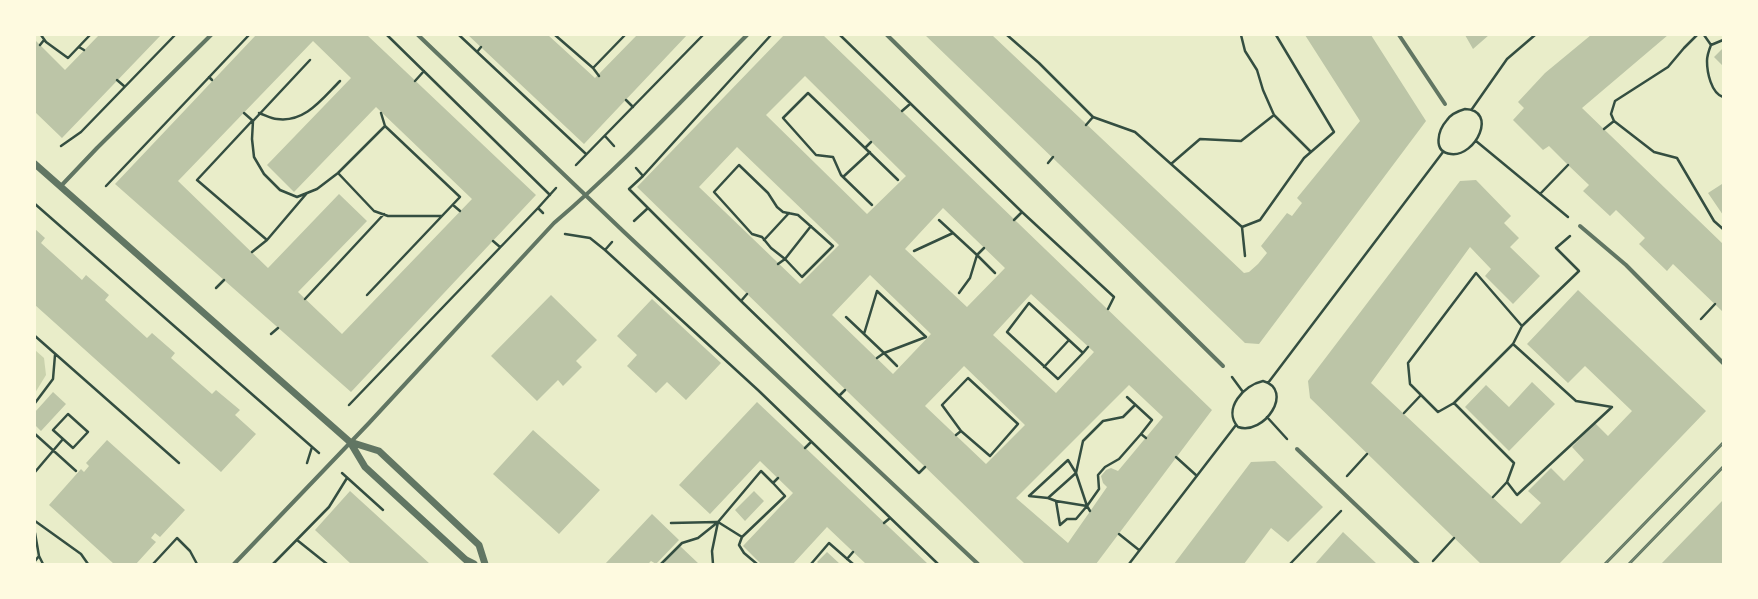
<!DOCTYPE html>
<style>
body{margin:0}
#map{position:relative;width:1758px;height:599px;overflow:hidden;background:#e9edc9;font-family:Poppins,sans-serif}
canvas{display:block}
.frame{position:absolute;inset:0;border:36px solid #fefae0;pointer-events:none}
</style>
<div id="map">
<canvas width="1758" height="599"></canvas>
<div class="frame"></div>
</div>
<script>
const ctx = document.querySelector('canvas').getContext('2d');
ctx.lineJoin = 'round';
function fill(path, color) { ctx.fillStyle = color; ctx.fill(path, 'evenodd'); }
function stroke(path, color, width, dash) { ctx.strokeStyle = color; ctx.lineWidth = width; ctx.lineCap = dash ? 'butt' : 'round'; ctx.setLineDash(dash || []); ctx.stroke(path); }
fill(new Path2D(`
 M35 350 44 358 46 375 35 393Z`), '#cad2ad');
fill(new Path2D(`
 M99 35H161L62 138 35 112V40L65 70Z
 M256 35H367L536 195 351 392 115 184ZM313 41 351 78 267 165 294 192 376 107 472 199 342 334 298 292 367 221 339 194 268 268 178 181Z
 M468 35H548L595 78 637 35H687L584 144Z
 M784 35H823L1212 410 1096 564H1025L637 187ZM805 76 906 176 867 214 766 115ZM737 147 839 245 800 284 699 187ZM943 208 1005 268 967 307 905 249ZM870 275 931 334 893 374 832 315ZM1031 294 1094 352 1056 393 993 335ZM964 366 1025 425 986 464 925 406ZM1129 385 1163 417 1118 471 1111 468 1106 470 1101 476 1103 483 1107 487 1068 543 1016 498Z
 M925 35H992L1244 273 1249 272 1258 264 1267 253 1261 246 1287 213 1292 216 1302 203 1297 198 1360 121 1305 35H1371L1426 121 1259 344 1245 343Z
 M1465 35H1489L1473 49Z
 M1591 35H1668L1582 108 1723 244V312L1673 264 1667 271 1639 244 1645 238 1616 210 1610 216 1583 191 1589 185 1568 165 1549 146 1543 150 1513 120 1524 108 1518 102 1545 73Z
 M1723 48V66L1714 57Z
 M1476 180 1511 216 1504 223 1519 238 1510 247 1540 276 1513 304 1485 276 1491 269 1470 247 1371 383 1521 524 1541 503 1528 491 1551 468 1564 481 1584 460 1572 447 1595 423 1608 436 1632 411 1585 366 1568 383 1527 344 1578 290 1706 411 1559 564H1481L1310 398 1308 381 1460 181Z
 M1722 184 1723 186V215L1708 193Z
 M35 229 45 238 41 243 82 280 86 275 109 295 105 300 147 338 152 333 175 353 171 358 212 394 216 390 240 410 235 415 256 434 221 472 35 305Z
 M551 295 597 340 576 361 582 367 563 386 558 380 537 401 491 356Z
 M652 299 721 363 686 400 667 382 656 393 627 366 637 355 617 336Z
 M1532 382 1555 404 1509 451 1465 407 1486 385 1509 407Z
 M53 392 66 404 41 431 35 425V412Z
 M757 402 928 564H866L827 527 793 564H761L743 546 793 493 760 461 710 514 679 485Z
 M533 430 600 490 559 534 493 474Z
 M107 440 185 510 160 537 155 533 151 538 156 542 136 564H114L49 505 81 469 84 472 89 466 86 463Z
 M1275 461 1323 507 1288 542 1271 528 1244 564H1174L1251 462Z
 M350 491 430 564H351L315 530Z
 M754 491 764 501 745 521 735 510Z
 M1723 500V564H1661Z
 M652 514 679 540 656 564 651 561 648 564H605Z
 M1343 532 1377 564H1315Z
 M680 546 699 564H666L664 562Z
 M827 552 840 564H819L817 562Z`), '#bcc5a7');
stroke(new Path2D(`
 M41 35 46 42 68 58 90 35
 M387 35 550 195
 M459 35 586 154
 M555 35 593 68 599 76
 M840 35 1022 212 1114 297 1108 309
 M1007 35 1039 63 1093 117 1135 132 1242 227 1245 256
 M1241 35 1245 51 1257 70 1263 90 1274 115
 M1697 35 1684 48 1668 67 1615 101 1611 114 1614 121 1654 152 1677 158 1714 221 1723 229
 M1704 35 1711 45
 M1723 40 1711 45C1709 50 1707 56 1707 61 1707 72 1711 93 1723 97
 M40 45 44 40
 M79 47 84 50
 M477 52 481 47
 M593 68 625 35
 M209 77 212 80
 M117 80 124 86
 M415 81 424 71
 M626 100 633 107
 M1465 109C1498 110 1476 157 1451 154 1432 152 1438 130 1447 120 1451 114 1458 111 1465 109Z
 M1472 109 1507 59 1535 35
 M902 111 910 104
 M244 113 253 121 310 60
 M259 113C265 115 271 119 277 119 305 123 322 99 340 81
 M381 113 385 126
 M252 121 197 180 267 240 307 193
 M253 121 252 139 254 157 264 174 280 190 297 197 317 189 338 173 385 126 460 197 367 295
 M1086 125 1093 117
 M1604 129 1614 121
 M605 136 614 146
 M1476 141 1568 217
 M871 142 865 148 808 93 783 118 816 155 833 157 841 175 872 205
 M61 146 81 132 175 35
 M865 148 898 180
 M1048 163 1053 157
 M1171 164 1200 139 1241 141 1274 115 1311 152
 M576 165 703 35
 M636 168 643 176 771 35
 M338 173 374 211 388 216H441
 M643 176 629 189 648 208
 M843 177 870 152
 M106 186 249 35
 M1540 194 1568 165
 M35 204 319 453
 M453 205 460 211
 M538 208 556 188
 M939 220 977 255 970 278 959 293
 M1014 220 1022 212
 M634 221 648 208 741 301 919 473 925 467
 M1242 227 1260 220 1304 158 1334 132 1276 35
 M565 234 590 238 605 250 759 391 938 564
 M764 240 789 213
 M493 241 500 247
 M984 248 977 255 995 273
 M605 250 612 242
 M914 251 953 233
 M252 252 267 240
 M778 264 785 259 802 277 833 246 798 215 783 212 777 207 768 193 739 165 714 192 752 234 762 237 771 248 785 259 811 226
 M216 288 224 280
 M877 291 926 337 884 353 864 334Z
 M305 299 384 214
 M741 301 747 294
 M846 317 864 334
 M1701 319 1715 304
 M1522 326 1513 344 1576 401 1612 407 1517 495 1507 482 1514 463 1454 403 1438 412 1410 384 1408 363 1476 273 1522 326 1579 271 1556 248 1570 236
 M271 334 278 328
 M35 336 179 463
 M1083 353 1058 379 1007 332 1029 303 1083 353 1088 347
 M877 358 884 353 897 366
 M1044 367 1069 340
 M1232 377 1243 392
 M1263 381C1295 390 1264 436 1238 427 1222 409 1244 385 1263 381Z
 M1268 383 1443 152
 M839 396 845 390
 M1127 397 1152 420 1141 434 1146 438
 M35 403 53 379 55 355
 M1454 403 1513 344
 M349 405 538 208 543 213
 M1404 413 1421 395
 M68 414 88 432 73 448 53 430Z
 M1267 417 1287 439
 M35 434 76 471
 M956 435 961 431 990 456 1018 424 968 378 942 405 961 431
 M805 448 811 442
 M1176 457 1197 476
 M307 463 312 447
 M35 472 63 439
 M342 473 383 510
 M1347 476 1367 454
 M773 483 785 496 742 537 718 522 761 471 773 483 778 478
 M1493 497 1507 482
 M1048 498 1056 501 1060 525 1067 519H1076L1087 506 1056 501
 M1087 506 1099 489 1098 475 1105 467 1119 459 1141 434
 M1090 511 1087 506 1076 473 1068 460 1029 496 1048 498 1076 473 1083 441 1103 421 1123 417 1135 405
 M35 521 81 554 88 564
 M671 523 717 522
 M884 523 890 518
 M35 533 39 556 43 564
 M1119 534 1139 550
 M742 537 739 545 744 553 757 564
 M297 540 327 564
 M847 559 853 552
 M35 561 39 556
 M1433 561 1454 538
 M153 564 177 538 190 551 197 564
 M273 564 329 507 347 478
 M661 564 682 543 698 538 718 522
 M713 564 712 551 718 522
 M811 564 829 543 853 564
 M1129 564 1236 425
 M1290 564 1341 511`), '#344e41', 2.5);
stroke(new Path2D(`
 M1605 564 1723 443
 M1629 564 1723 467`), '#617663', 3);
stroke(new Path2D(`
 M418 35 623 231 978 564
 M887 35 1223 366
 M1399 35 1445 104
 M60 187 97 148 211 35
 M1580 226 1626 265 1723 363
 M1297 449 1418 564
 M234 564 369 423 554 223C622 165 684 98 747 35`), '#617663', 4);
stroke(new Path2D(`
 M35 164 350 442 365 467 466 560 474 564
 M350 442 379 451 479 545 485 564`), '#617663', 7);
stroke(new Path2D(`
 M1605 564 1723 443
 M1629 564 1723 467`), '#7c8e77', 1);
</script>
